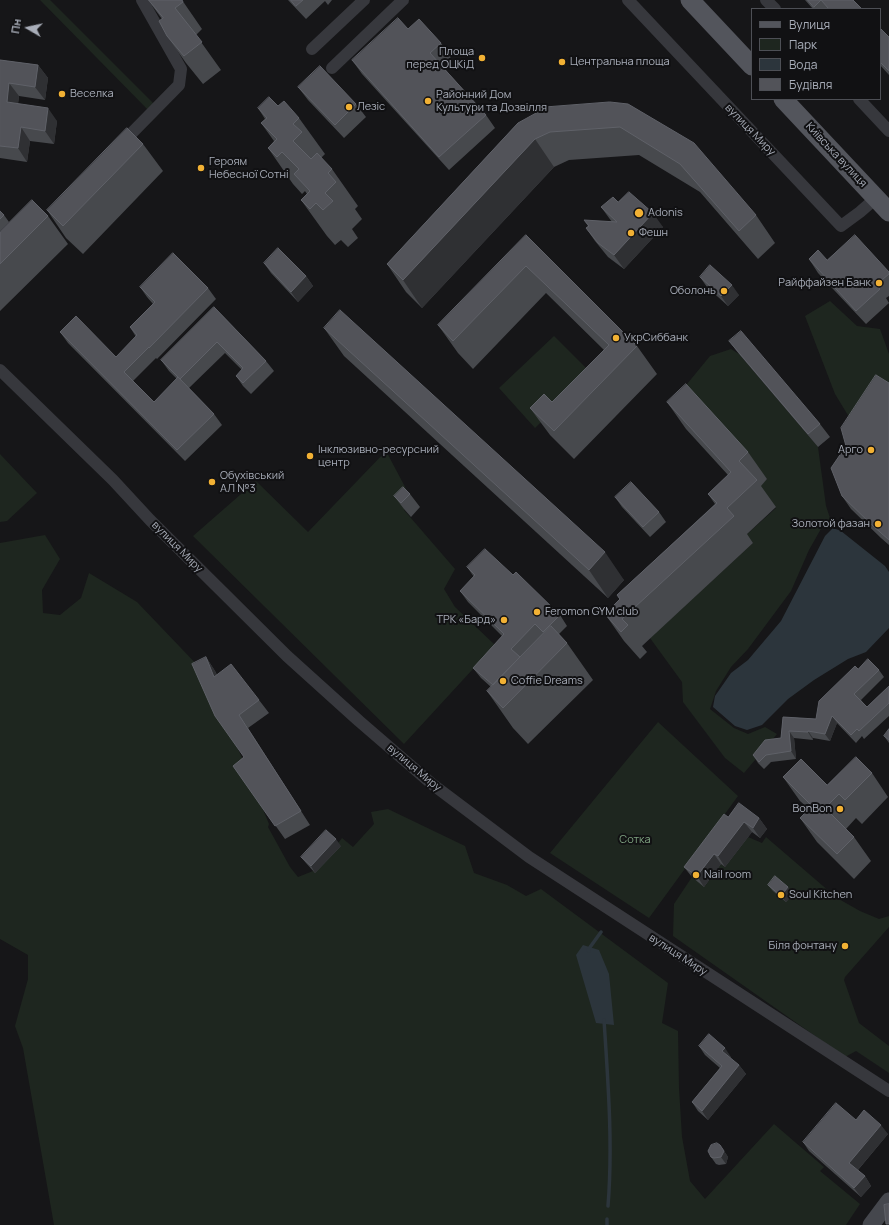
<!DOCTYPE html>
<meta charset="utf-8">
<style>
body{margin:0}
#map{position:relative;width:889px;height:1225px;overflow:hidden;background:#161618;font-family:Manrope,sans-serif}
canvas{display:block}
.legend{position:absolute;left:751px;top:8px;width:130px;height:92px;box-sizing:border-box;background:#111113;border:1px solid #4d4f55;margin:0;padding:5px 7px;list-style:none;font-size:12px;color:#a8adb8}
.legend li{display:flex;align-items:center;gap:8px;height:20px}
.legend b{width:20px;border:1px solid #4d4f55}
.north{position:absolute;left:8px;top:8px;width:40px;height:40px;-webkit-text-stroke:3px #111113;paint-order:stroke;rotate:279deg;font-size:11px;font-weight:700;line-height:16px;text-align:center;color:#a8adb8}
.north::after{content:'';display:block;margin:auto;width:14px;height:18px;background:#a8adb8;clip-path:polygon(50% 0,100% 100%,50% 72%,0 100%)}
</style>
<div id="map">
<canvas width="889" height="1225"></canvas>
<ul class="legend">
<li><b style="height:5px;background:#53555c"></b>Вулиця</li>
<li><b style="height:11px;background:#1e261f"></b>Парк</li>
<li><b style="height:11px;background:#2c353c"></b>Вода</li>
<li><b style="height:11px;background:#525359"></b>Будівля</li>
</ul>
<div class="north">Пн</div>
</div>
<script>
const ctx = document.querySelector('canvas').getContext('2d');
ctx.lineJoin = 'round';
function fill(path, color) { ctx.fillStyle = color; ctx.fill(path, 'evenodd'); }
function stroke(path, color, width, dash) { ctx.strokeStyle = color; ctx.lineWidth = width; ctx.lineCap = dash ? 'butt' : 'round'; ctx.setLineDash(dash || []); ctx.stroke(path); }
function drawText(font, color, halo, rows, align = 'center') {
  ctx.font = font + ' Manrope,sans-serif'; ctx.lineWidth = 4; ctx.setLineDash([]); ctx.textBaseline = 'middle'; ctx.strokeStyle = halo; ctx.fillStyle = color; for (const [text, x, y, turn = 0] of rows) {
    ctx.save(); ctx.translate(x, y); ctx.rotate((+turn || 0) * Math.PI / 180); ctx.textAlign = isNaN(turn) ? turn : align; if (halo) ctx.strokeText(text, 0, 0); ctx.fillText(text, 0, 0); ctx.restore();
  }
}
fill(new Path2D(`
 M40 0H50L156 106 150 112Z
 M830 301 857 326 880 329 889 354V390L857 430 835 394 805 316Z
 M554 336 591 373 535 428 499 388Z
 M731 349 739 354 818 447 826 506 831 521 822 527 809 550 791 591 748 649 731 667 716 691 710 709 734 728 748 734 765 727 777 734 744 773 725 758 683 702 682 682 650 638 753 543 746 535 776 508 758 488 767 479 680 398 687 384 710 356Z
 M386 451 412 500 404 510 455 569 444 589 455 607 495 645 404 744 193 536 256 481 308 532Z
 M0 454 37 493 7 521 0 522Z
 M45 535 60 559 42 590 43 613 60 615 81 598 89 573 137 602 202 670 242 758 269 824 268 827 290 867 298 877 318 869 342 838 353 847 374 824 371 812 388 809 465 846 474 873 507 885 526 896 541 889 668 983 662 1023 678 1031 679 1088 682 1137 690 1181 705 1199 774 1124 824 1167 820 1171 860 1204 846 1225H54L23 1048 15 1026 28 979V955L0 939V543Z
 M658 722 738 796 649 918 550 853Z
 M748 837 762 843 766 837 837 898 860 911 879 919 889 916V927L845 977 844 980 859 1023 889 1046V1073L856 1051 845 1057 673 936 674 904 692 877 705 886 721 864 725 867Z`), '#1e261f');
fill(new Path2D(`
 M833 528 841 531 885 566 889 572V628L866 652 848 659 814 680 788 699 762 725 747 730 735 726 713 707 715 696 731 673 748 660 781 621 825 536Z
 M583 945 599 950 609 974 614 1025 596 1023 576 955Z`), '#2c353c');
stroke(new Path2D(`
 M589 951 588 950 601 932
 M604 1020C608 1082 613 1144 608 1206
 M607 1225V1219`), '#2c353c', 3.5);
stroke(new Path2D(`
 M628 0 841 226 860 212 876 198
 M766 0 775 9
 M312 49 364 0
 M332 68 403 0
 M859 99 889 131
 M122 143 179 85 181 69 142 0
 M0 370 113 480 150 520 287 656 359 721 432 784 529 857 889 1091`), '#37383d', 12);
stroke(new Path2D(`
 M871 1225 889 1201`), '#45474d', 17);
stroke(new Path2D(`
 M690 0 752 66
 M783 99 889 212`), '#53555c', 19);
fill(new Path2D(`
 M148 0H182L202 29 196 35 221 70 203 84 186 63 167 36 162 19Z
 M288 0H332L328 5 325 1 306 19Z
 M805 0H853L862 9H813Z
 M880 28 889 37V75L880 65Z
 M408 29 441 43 451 57 441 65 486 115 495 128 449 170 362 74 352 60Z
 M0 60 38 65 48 78 45 100 19 96 18 104 57 121 54 144 30 141 27 162 0 158Z
 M298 87 356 104 366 117 344 138 308 100Z
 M610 102 756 215 775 243 758 259 700 192 639 155 569 160 554 167 422 308 406 292 387 264 518 123Z
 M278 106 299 118 325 154 321 158 332 169 358 206 355 209 362 219 352 229 358 238 348 247 341 240 335 245 327 236 301 200 307 194 305 191 302 194 293 184 268 148 274 141 261 123 265 119 258 108Z
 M143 144 163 171 83 254 66 238 47 210Z
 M618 202 663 227 624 269 608 257 595 241 586 228 588 226 584 220 612 222 601 207Z
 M0 211 4 215 9 222 0 231Z
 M48 216 68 244 0 311V232Z
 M526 235 637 346 657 374 574 459 550 435 530 408 552 402 604 350 546 293 473 369 458 353 438 325Z
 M809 259 827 260 889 272V296L886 298 889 303 866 324 818 273Z
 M264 263 306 276 313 286 298 302 271 273Z
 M700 277 739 295 728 306 707 287Z
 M140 287 208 288 216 299 157 359 156 358 133 381 154 402 177 379 169 371 161 360 214 307 266 361 274 371 251 394 243 386 236 376 242 370 225 353 189 388 214 414 222 425 185 461 68 343 60 332 116 357 136 337 130 327 153 304 147 297Z
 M324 328 624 580 608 598 344 356Z
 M729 341 820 424 830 437 818 447 739 354Z
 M889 383V545L881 538 851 509 842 496Z
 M667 402 748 452 767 479 761 486 776 507 747 534 753 543 642 646 647 652 640 659 624 641 605 614 620 600 617 595 715 504 708 494 728 475 686 429Z
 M410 494 420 507 411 517 404 509 394 496Z
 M615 497 659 512 666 522 650 537 622 507Z
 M467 567 513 575 560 615 567 626 559 634 567 643 593 680 528 744 513 728 487 691 491 687 481 678 473 668 502 636 468 602 460 591 474 577Z
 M206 657 215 671 217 675 259 700 269 713 248 728 310 825 285 839 233 766 244 757Z
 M858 669 879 670 884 677 861 700 867 707 889 686V716L864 739 862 736 856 743 837 723 830 741 813 738V740L794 738 796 759 771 762 764 769 758 763 753 755 781 738 783 717 816 719Z
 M889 729V743L884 736Z
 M872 773 888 797 862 824 856 818 846 829 854 837 871 861 854 879 817 842 800 818 809 809 800 801 783 777 827 785Z
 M728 817 759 818 767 829 760 838 752 832 725 867 721 864 704 887 692 877 684 867Z
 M341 846 315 873 306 863 301 857Z
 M768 885 793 894 786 902 773 891Z
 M699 1046 731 1057 730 1058 739 1065 746 1074 708 1120 698 1111 692 1102 720 1068 705 1055Z
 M856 1120 888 1134 858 1170 865 1176 871 1186 861 1197 809 1151 803 1142Z
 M720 1145 728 1157 726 1164 719 1165 716 1164 711 1157Z`), '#47494d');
fill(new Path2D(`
 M38 65 48 78 45 100 35 87Z
 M9 83 19 96 16 116 7 102Z
 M48 108 57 121 54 144 45 131Z
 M21 127 30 141 27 162 18 148Z
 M535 139 554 167 422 308 403 280Z
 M653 213 663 227 624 269 614 255Z
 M306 276 313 286 298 302 291 292Z
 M732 285 739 295 728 306 721 296Z
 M605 552 624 580 608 598 589 570Z
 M206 657 215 671 223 690 214 677Z
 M239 715 248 728 310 825 301 811Z
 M832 716 837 723 830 741 825 734Z
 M789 731 794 738 796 759 791 751Z
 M808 731 813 738V740L808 732Z
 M759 818 767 829 760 838 753 828Z
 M744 822 752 832 725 867 718 856Z
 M336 839 341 846 315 873 311 866Z
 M714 854 721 864 704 887 697 876Z
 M788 887 793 894 786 902 781 896Z
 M725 1048 731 1057 729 1060 722 1051Z
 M739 1065 746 1074 708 1120 702 1111Z
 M881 1125 888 1134 856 1172 849 1163Z
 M720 1145 728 1157 726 1164 721 1157Z
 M865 1176 871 1186 861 1197 854 1188Z`), '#2f3033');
const building = new Path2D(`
 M149 0H182L183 2 175 8 202 42 184 56 167 36 159 21 163 18Z
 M291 0H303L296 6Z
 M808 0H853L862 9H829L821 0 814 7Z
 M398 18 408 29 419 19 441 43 430 53 486 115 439 157 352 60Z
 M880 28 889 37V71L880 62Z
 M0 60 38 65 35 87 9 83 7 102 48 108 45 131 21 127 18 148 0 146Z
 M320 66 356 104 335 125 298 87Z
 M269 97 278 106 284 101 299 118 293 124 302 132 293 141 311 159 317 153 332 169 328 173 336 182 325 193 333 201 323 210 316 203 310 209 301 200 310 191 294 174 299 169 282 152 277 157 268 148 277 139 261 123 267 118 258 108Z
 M610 102 628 104 694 143 756 215 739 231 680 164 620 127 550 132 535 139 403 280 387 264 518 123 547 107Z
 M127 128 143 144 63 226 47 210Z
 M629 192 653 213 614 255 598 243 586 228 589 226 584 220 617 222 601 207 613 197 618 202Z
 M32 200 48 216 0 264V232Z
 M0 211 4 215 0 219Z
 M526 235 637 346 554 431 530 408 544 394 552 402 609 345 526 266 453 341 438 325Z
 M855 235 889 272V274L876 285 880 289 856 311 809 259 818 250 827 260Z
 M278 248 306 276 291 292 264 263Z
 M173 253 208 288 149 348V347L124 372 154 402 178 377 214 414 177 450 60 332 76 316 116 357 137 335 130 327 155 302 140 287Z
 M710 265 732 285 721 296 700 277Z
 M214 307 266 361 243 383 236 376 243 368 217 342 180 379 161 360Z
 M340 310 605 552 589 570 324 328Z
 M741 331 820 424 808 434 729 341Z
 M876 375 889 383V540L872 525 842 496 831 468 846 446 841 428Z
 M686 384 748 452 739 461 757 480 727 508 734 516 622 619 628 625 621 632 605 614 620 599 617 595 717 503 708 494 731 472 667 402Z
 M631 482 659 512 643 527 615 497Z
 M403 487 410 494 401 503 394 496Z
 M485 549 513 575 516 572 560 615 543 632 535 624 511 649 520 657 493 685 473 668 504 634 460 591 475 575 467 567Z
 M551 626 567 643 503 708 487 691Z
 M206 657 214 677 231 664 259 700 239 715 301 811 275 826 233 766 244 757 215 716 192 664Z
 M868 659 879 670 854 694 867 707 889 686V703L859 731 857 729 851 735 832 716 825 734 808 731V732L789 731 791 751 766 755 759 762 753 755 765 740 781 738 783 717 816 719 819 701 855 666 858 669Z
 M889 729V740L884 736Z
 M856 757 872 773 845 800 839 794 825 808 854 837 837 854 800 818 812 806 783 777 801 759 827 785Z
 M739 803 759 818 753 828 744 822 718 856 714 854 697 876 684 867 724 814 728 817Z
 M326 830 336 839 311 866 301 857Z
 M775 876 788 887 781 896 768 885Z
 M709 1034 725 1048 722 1051 739 1065 702 1111 692 1102 722 1066 699 1046Z
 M836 1103 856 1120 864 1110 881 1125 849 1163 865 1176 854 1188 803 1142Z
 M717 1143 720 1145 724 1151 721 1157 714 1158 711 1157 708 1151 711 1145Z
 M889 1204V1224H886L884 1205Z`);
fill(building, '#525359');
stroke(building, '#5f6168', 1);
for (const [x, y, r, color] of [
 [482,58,4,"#f2b134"],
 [562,62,4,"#f2b134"],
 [62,94,4,"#f2b134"],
 [428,101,4,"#f2b134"],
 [349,107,4,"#f2b134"],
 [201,168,4,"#f2b134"],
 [639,213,5,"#f2b134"],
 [631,233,4,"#f2b134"],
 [879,283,4,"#f2b134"],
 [724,291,4,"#f2b134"],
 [616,338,4,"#f2b134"],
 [871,450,4,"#f2b134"],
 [310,456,4,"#f2b134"],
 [212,482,4,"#f2b134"],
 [878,524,4,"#f2b134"],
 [537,612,4,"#f2b134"],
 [504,620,4,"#f2b134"],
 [503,681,4,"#f2b134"],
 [840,809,4,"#f2b134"],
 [696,875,4,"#f2b134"],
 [781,895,4,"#f2b134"],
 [845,946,4,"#f2b134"]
]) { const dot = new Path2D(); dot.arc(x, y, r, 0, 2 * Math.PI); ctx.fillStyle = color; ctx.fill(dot); stroke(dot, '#111113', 1.5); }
drawText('11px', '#a8adb8', '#111113', [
 ["Площа",474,52,"right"],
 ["перед ОЦКіД",474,65,"right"],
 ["Центральна площа",570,62],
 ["Веселка",70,94],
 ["Районний Дом",436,95],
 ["Культури та Дозвілля",436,108],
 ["Лезіс",357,107],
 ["Героям",209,162],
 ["Небесної Сотні",209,175],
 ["Adonis",648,213],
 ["Фешн",639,233],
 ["Райффайзен Банк",871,283,"right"],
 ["Оболонь",716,291,"right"],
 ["УкрСиббанк",624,338],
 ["Інклюзивно-ресурсний",318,450],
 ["центр",318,463],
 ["Арго",863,450,"right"],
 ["Обухівський",220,476],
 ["АЛ №3",220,489],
 ["Золотой фазан",870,524,"right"],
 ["Feromon GYM club",545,612],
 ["ТРК «Бард»",496,620,"right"],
 ["Coffie Dreams",511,681],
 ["BonBon",832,809,"right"],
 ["Nail room",704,875],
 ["Soul Kitchen",789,895],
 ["Біля фонтану",837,946,"right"]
], 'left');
drawText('11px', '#a8adb8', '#111113', [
 ["вулиця Миру",750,130,46],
 ["Київська вулиця",836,155,47],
 ["вулиця Миру",177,547,45],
 ["вулиця Миру",414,768,40],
 ["вулиця Миру",678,955,33]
]);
drawText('11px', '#7fa381', '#111113', [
 ["Сотка",635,840]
]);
</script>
